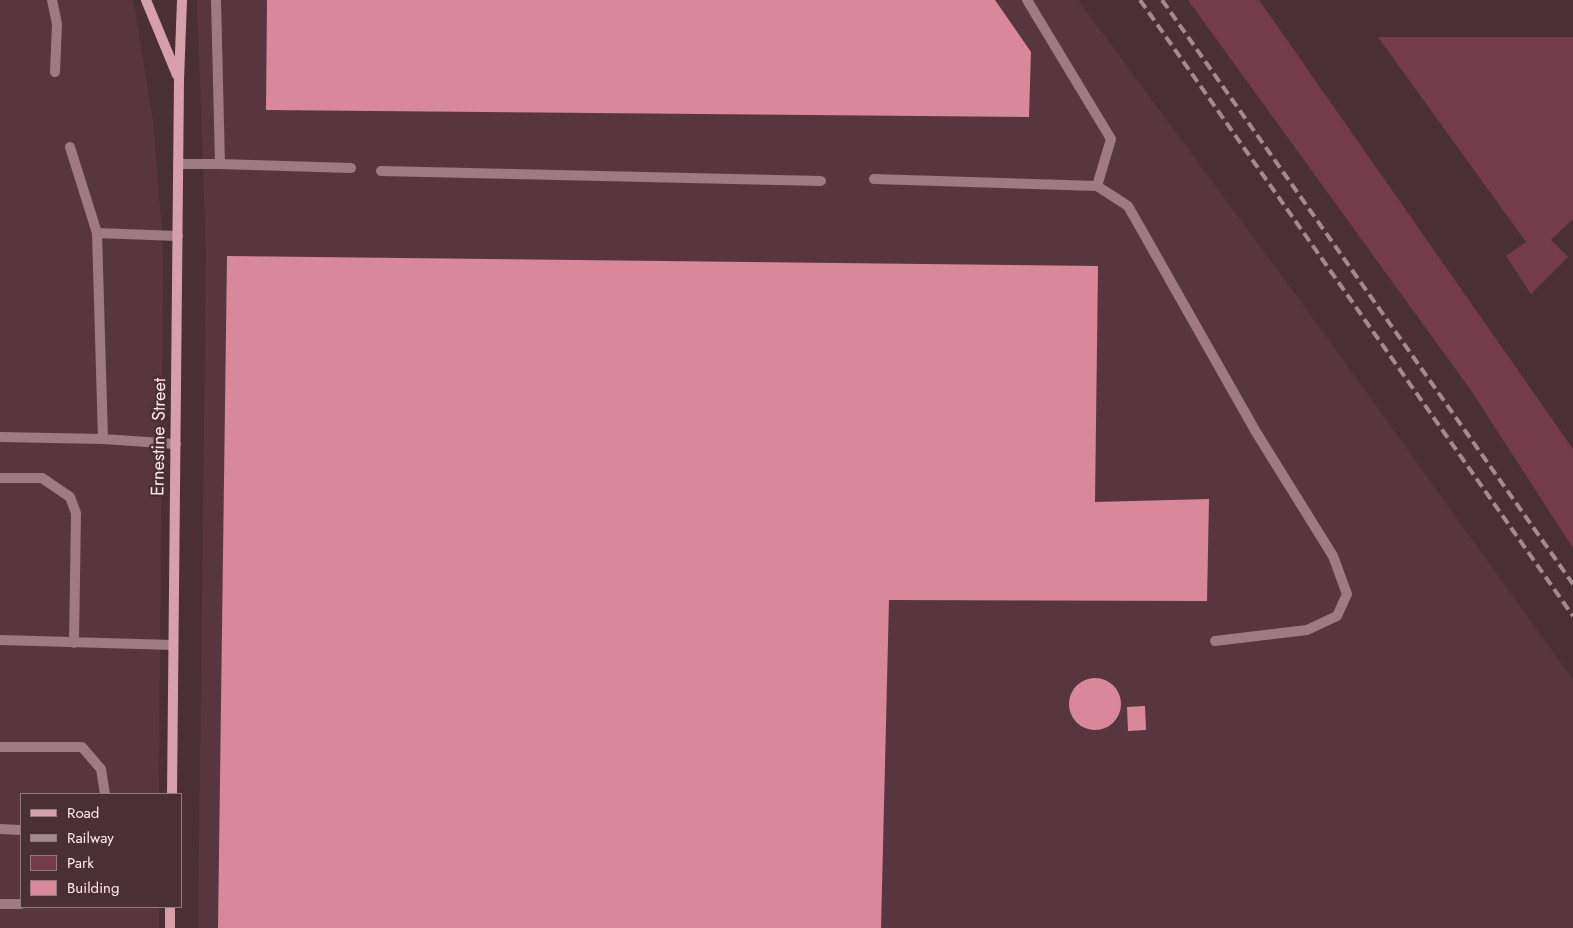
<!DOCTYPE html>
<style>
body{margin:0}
#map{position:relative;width:1573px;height:928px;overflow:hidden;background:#4a2f35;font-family:Jost,sans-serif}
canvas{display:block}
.legend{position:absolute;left:20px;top:793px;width:162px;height:115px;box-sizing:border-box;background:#4a2f35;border:1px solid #927a7f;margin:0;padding:6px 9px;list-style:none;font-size:15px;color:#feebef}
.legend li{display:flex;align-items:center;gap:10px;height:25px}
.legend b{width:25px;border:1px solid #927a7f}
</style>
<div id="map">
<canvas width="1573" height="928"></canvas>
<ul class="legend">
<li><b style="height:6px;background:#d79fac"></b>Road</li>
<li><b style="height:6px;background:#a28b90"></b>Railway</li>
<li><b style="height:14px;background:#743c4b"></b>Park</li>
<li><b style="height:14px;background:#d9889c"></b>Building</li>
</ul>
</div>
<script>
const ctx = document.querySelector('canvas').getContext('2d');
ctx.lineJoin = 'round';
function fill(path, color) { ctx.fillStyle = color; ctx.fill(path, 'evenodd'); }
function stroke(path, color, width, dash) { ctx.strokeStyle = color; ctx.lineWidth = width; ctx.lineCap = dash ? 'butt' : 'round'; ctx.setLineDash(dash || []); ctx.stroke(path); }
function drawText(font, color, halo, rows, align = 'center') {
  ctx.font = font + ' Jost,sans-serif'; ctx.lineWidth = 5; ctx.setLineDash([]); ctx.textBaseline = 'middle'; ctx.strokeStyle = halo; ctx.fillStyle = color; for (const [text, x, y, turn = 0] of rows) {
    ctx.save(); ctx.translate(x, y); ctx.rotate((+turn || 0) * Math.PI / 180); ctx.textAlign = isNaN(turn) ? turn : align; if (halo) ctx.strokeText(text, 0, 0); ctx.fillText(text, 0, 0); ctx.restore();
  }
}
fill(new Path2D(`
 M0 0H132L135 9 153 120 163 245 159 794H21V907H159V928H0Z
 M197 0H1078L1310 314 1573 680V928H198L206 253Z`), '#58363f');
fill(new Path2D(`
 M1188 0H1259L1573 449V548L1470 389Z
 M1378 37H1573V219L1551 240 1568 257 1531 294 1506 256 1526 242Z`), '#743c4b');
fill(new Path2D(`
 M267 0H995L1031 52 1029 117 266 110Z
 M227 256 1098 266 1095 502 1209 499 1207 601 889 600 881 928H218Z
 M1069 704a26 26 0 1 1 52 0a26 26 0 1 1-52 0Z
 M1145 706 1146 730 1128 731 1127 707Z`), '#d9889c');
stroke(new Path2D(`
 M52 0 57 24 55 72
 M216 0 220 164
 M1027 0 1111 139 1097 186
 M70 147 97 233 103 439 176 444
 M179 164H220L351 168
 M381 171 821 181
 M874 179 1097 186 1128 206 1256 432 1333 556 1347 594 1337 616 1307 630 1215 641
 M97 233 178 236
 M0 437 103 439
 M0 478H42L70 497 76 513 74 643
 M0 640 173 645
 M0 747H82L101 769 105 794
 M0 829 21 830
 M0 904H21`), '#9e7a82', 10);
stroke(new Path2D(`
 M146 0 177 75
 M172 794 179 80 182 0
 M170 928V907`), '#d79fac', 10);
stroke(new Path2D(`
 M1140 0 1573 616
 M1162 0 1573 584`), '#a28b90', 4, [10, 5]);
drawText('18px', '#feebef', '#4a2f35', [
 ["Ernestine Street",160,437,-89]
]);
</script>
